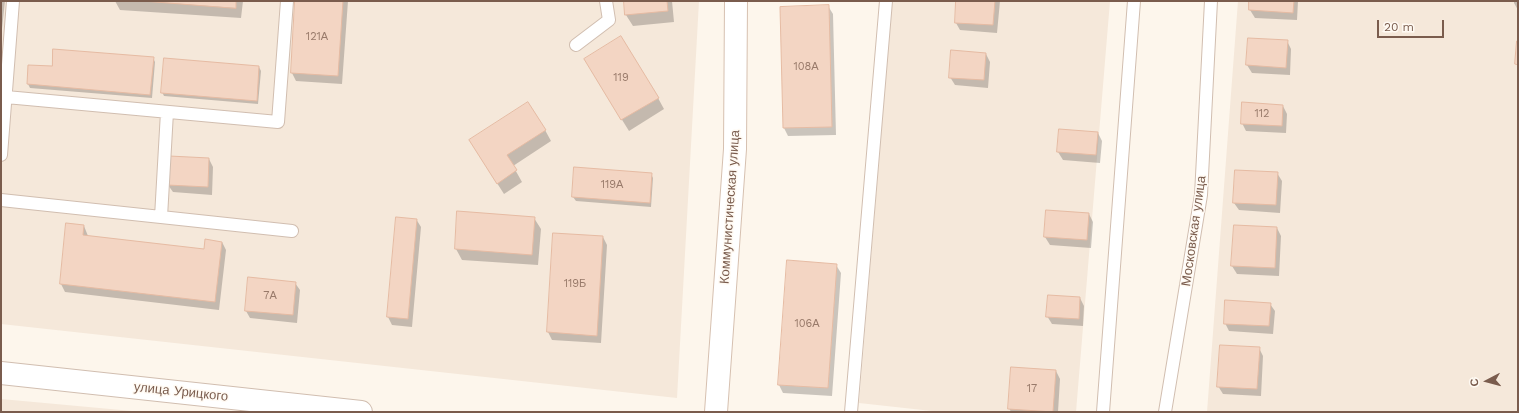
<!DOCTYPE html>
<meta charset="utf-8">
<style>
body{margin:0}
#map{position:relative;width:1519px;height:413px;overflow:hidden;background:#fdf6ec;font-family:"Work Sans",sans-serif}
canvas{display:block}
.frame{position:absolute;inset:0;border:2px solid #7a5c4d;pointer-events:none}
.north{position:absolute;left:1467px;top:361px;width:40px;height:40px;-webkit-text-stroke:3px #fffaf3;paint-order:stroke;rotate:264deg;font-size:11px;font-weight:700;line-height:16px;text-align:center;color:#7a5c4d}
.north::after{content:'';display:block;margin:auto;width:14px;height:18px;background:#7a5c4d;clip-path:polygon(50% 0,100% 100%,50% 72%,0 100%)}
.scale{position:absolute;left:1377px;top:20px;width:67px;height:18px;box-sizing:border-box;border:2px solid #7a5c4d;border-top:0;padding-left:5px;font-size:12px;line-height:14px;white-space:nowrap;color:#7a5c4d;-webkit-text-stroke:3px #fffaf3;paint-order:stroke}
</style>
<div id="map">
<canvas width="1519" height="413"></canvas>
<div class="frame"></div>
<div class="north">С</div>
<div class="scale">20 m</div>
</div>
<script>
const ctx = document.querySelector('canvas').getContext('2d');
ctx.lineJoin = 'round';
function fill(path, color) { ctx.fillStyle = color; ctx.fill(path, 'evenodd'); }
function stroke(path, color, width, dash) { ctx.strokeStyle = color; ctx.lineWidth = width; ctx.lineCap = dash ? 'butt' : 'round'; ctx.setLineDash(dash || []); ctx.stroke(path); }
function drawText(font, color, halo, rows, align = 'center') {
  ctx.font = font + ' "Work Sans",sans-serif'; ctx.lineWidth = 3; ctx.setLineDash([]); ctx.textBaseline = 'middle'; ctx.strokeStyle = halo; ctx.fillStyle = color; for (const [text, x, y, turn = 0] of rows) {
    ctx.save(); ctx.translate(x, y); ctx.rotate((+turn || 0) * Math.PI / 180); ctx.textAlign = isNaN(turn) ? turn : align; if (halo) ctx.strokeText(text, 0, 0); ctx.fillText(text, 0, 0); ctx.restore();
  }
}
fill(new Path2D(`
 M1 1H699L677 398 1 324Z
 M892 1H1110L1076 412H941L859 403Z
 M1238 1H1518V412H1207Z
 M1 399 143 412H1Z`), '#f5e8da');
fill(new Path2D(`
 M1 1H5L1 38Z
 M115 1H243L241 18 120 10Z
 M296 1H348L342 84 296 81 292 73Z
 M625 1H672L674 22 633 26 626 15Z
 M957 1H1000L997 33 960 30 956 23Z
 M1250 1H1298L1297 20 1255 18 1250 10Z
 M1514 1H1518V10L1514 3Z
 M828 6 833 14 836 135 788 136 784 128 781 8Z
 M1249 39 1287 41 1291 49 1290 75 1252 73 1247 65Z
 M986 54 990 62 988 88 955 85 950 77Z
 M153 58 155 62 152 98 30 88 28 84 53 67Z
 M259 67 261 71 258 104 164 96 162 92Z
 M591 70 658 98 664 109 629 131Z
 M1283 106 1287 114 1286 133 1246 131 1242 123Z
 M545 130 551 141 513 166 522 182 504 194 470 141Z
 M1060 131 1098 133 1102 141 1100 163 1063 160 1058 152Z
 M209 159 213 167 212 195 173 192 168 185Z
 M1277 173 1282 181 1280 213 1239 210 1234 203Z
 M651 174 653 178 651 207 576 201 573 197Z
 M1089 214 1093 222 1091 248 1050 245 1045 237Z
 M534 218 541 229 538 265 462 260 456 249Z
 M416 219 421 227 412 327 392 325 388 317Z
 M67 224 84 226 88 236 205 250 222 242 226 250 219 310 65 292 61 284Z
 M1277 228 1281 236 1279 276 1237 274 1232 266Z
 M554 234 603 237 607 245 601 343 552 340 548 332Z
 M836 265 841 273 832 396 783 393 779 385Z
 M295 283 300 290 297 323 250 318 246 311Z
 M1080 298 1084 306 1083 326 1052 324 1047 316Z
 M1270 304 1275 311 1273 334 1229 331 1225 323Z
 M1259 348 1263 356 1261 396 1223 394 1218 386Z
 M1056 371 1060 379 1058 412H1011L1009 408Z`), '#0003');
const building = new Path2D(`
 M143 1H236V8Z
 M295 1H343L338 76 291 73Z
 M624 1H667L668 11 625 15Z
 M956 1H995L993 25 955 23Z
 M1249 1H1294L1293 13 1249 10Z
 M829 5 832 127 783 128 780 7Z
 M621 36 659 98 621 120 584 59Z
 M1248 38 1288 40 1286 68 1246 65Z
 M1517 41H1518V65L1515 64Z
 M53 49 154 57 150 95 27 84 28 65 52 66Z
 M951 50 986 53 984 80 949 78Z
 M164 58 259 66 257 101 161 93Z
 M528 102 546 130 507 155 517 170 497 184 469 140Z
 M1242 102 1283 105 1282 126 1241 124Z
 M1059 129 1098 132 1096 155 1057 152Z
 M169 156 209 158 208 187 167 185Z
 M574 167 652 173 650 203 572 197Z
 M1235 170 1278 172 1276 205 1233 203Z
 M1046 210 1089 213 1087 240 1044 237Z
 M457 211 535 217 532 255 455 249Z
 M396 217 417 219 408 319 387 317Z
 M66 223 84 225 83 235 204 249 205 239 222 242 215 302 60 284Z
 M1234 225 1277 227 1275 268 1231 266Z
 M553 233 603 236 597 336 547 332Z
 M787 260 837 264 828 388 778 385Z
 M248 277 296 282 293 315 245 311Z
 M1048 295 1080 297 1079 319 1046 317Z
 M1225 300 1271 303 1269 326 1224 324Z
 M1220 345 1260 347 1257 389 1217 387Z
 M1011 367 1056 370 1053 412 1008 409Z`);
fill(building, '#f3d5c3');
stroke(building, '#e6bba3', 1);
const lane = new Path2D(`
 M576 45 609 20 606 1
 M6 97 278 122 287 1
 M167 112 161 217 292 231
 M1 155 13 1
 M1 200 161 217
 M851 412 886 1
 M1103 412 1134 1
 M1165 412 1201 195 1211 1`);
const street = new Path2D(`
 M1 373 361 412`);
const secondary = new Path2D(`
 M716 412 735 149 736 1`);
stroke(lane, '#d1beb0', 14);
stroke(street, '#d1beb0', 24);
stroke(secondary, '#d6c0b0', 24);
stroke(lane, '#fff', 12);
stroke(street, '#fff', 22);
stroke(secondary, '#fff', 22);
drawText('11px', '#987a6a', null, [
 ["121А",317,37],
 ["108А",806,67],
 ["119",621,78],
 ["112",1262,114],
 ["119А",612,185],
 ["119Б",575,284],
 ["7А",270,296],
 ["106А",807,324],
 ["17",1032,389]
]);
drawText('13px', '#7a5c4d', '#fffaf3', [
 ["Коммунистическая улица",730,207,-86],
 ["Московская улица",1194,231,-82],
 ["улица Урицкого",181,392,6]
]);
</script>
